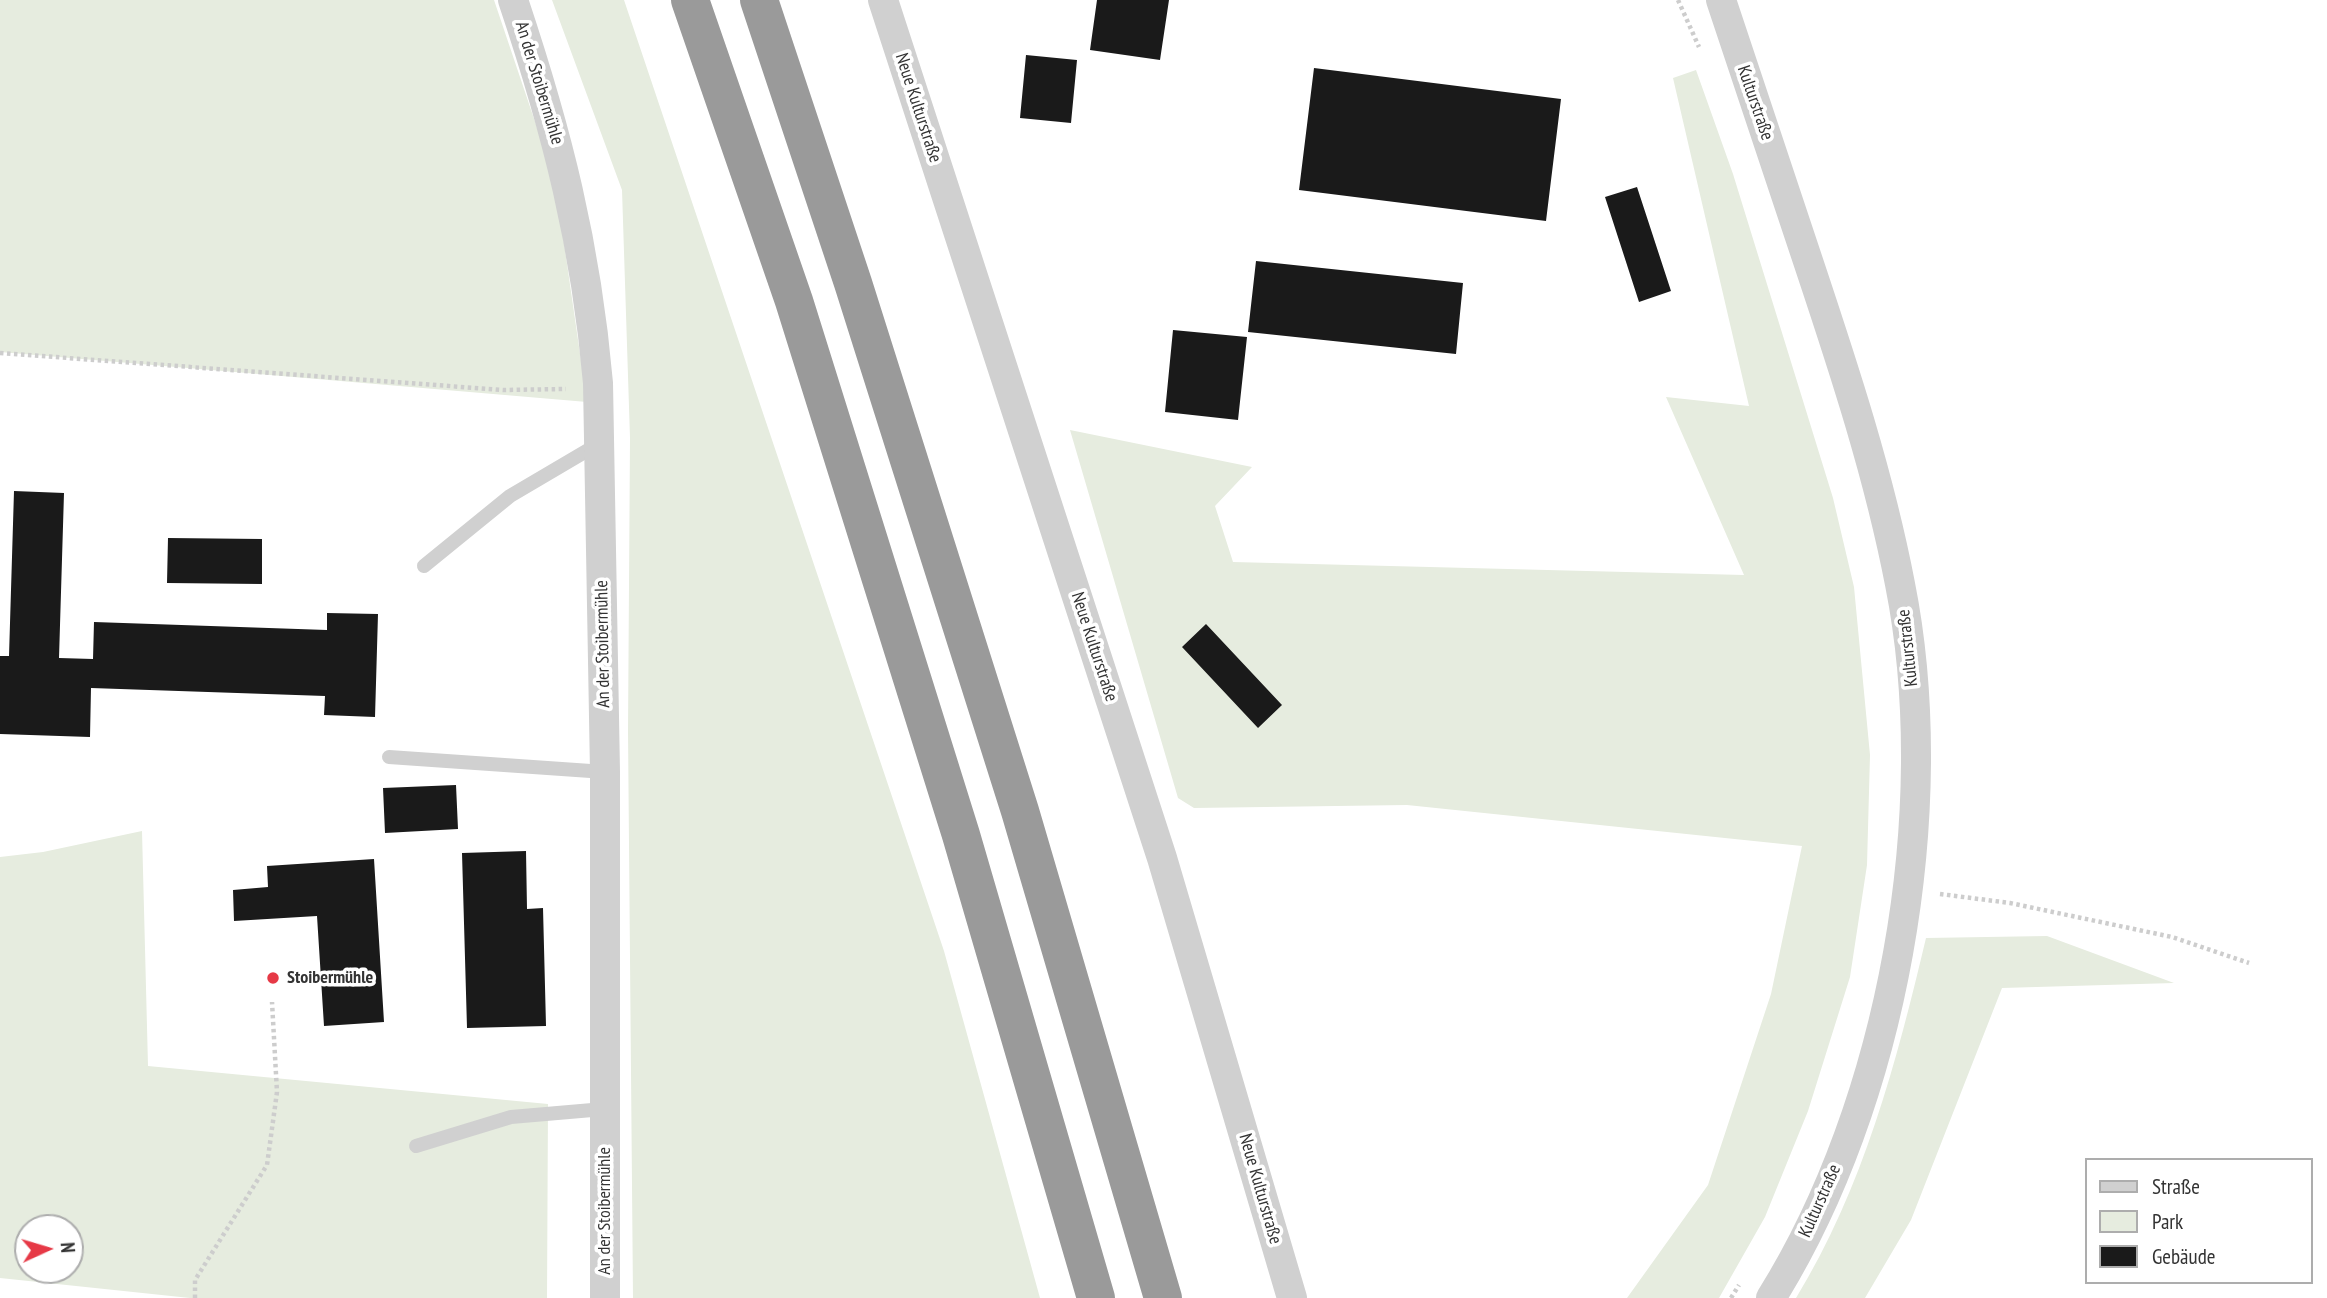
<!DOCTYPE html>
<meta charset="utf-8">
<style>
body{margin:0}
#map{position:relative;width:2327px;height:1298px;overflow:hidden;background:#fff;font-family:"PT Sans Narrow",sans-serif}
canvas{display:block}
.legend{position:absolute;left:2085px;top:1158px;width:228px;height:126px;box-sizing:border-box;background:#fff;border:2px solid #adadad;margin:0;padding:9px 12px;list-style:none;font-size:21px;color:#333}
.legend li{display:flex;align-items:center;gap:14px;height:35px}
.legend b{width:35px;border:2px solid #adadad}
.north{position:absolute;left:14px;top:1214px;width:70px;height:70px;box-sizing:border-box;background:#fff;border:2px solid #adadad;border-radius:50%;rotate:86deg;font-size:19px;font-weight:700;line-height:28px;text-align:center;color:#333}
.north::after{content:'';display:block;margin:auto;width:24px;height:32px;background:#e63946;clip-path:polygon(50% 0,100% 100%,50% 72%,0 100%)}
</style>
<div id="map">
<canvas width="2327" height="1298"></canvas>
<ul class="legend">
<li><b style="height:9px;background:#d0d0d0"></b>Straße</li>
<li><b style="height:19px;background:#e6ecdf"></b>Park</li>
<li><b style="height:19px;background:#1a1a1a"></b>Gebäude</li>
</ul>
<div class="north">N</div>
</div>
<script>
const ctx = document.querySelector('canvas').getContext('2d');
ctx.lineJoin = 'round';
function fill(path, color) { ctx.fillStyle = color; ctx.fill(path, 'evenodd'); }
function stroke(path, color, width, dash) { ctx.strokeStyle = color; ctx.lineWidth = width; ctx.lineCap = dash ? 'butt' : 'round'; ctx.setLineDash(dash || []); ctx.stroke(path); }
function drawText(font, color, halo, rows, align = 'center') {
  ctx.font = font + ' "PT Sans Narrow",sans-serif'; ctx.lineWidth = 7; ctx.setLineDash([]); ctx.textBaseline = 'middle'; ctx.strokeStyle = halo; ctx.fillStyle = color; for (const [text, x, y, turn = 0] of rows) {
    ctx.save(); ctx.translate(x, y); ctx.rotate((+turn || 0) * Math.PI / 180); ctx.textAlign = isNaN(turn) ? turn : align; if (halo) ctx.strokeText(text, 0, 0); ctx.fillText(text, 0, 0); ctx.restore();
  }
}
fill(new Path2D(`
 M0 0H494L555 181 587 402 0 352Z
 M552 0H624L944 951 1040 1298H633L628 731 630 438 622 190Z
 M1696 70 1733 174 1833 498 1854 587 1870 755 1867 865 1850 977 1808 1111 1765 1217 1719 1298H1627L1708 1185 1771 994 1802 846 1407 805 1194 808 1178 798 1070 430 1252 467 1215 506 1233 562 1744 575 1666 397 1749 406 1673 78Z
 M142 831 148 1066 548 1104 547 1298H190L0 1278V857L43 852ZM28 1228H70V1270H28Z
 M2047 936 2174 983 2002 988 1911 1220 1865 1298H1796C1863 1189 1897 1061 1926 938Z`), '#e6ecdf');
fill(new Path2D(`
 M1097 0H1169L1160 60 1090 50Z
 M1026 55 1077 60 1071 123 1020 118Z
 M1314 68 1561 99 1546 221 1299 190Z
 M1637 187 1671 291 1639 302 1605 197Z
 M1256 261 1463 283 1456 354 1248 332Z
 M1173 330 1247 337 1238 420 1165 412Z
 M14 491 64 493 59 658 93 659 94 622 327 630V613L378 614 375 717 324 715 325 696 91 688 90 737 0 734V656H9Z
 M168 538 262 539V584L167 583Z
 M1206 624 1282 705 1258 728 1182 647Z
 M456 785 458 829 385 833 383 788Z
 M526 851 527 909 543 908 546 1026 467 1028 462 853Z
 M374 859 384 1022 324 1026 317 916 234 921 233 890 268 887 267 866Z`), '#1a1a1a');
stroke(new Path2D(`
 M1678 0 1699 47
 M0 353 503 390 566 389
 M1940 894 2010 903 2172 937 2249 963
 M195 1298V1280L267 1165 277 1092 272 1002
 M1731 1298 1739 1285`), '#cdcdcd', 4.5, [3.5, 3.5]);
stroke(new Path2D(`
 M424 566 510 496 600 443
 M389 757 605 772
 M416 1146 511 1117 604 1109`), '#d0d0d0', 14);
stroke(new Path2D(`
 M513 0C557 131 586 245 598 383L605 772V1298
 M883 0 1162 858 1292 1298
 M1721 0C1751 88 1780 176 1809 264 1844 369 1879 475 1900 584 1945 810 1893 1103 1771 1298`), '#d0d0d0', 30);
stroke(new Path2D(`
 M690 0 794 301 961 835 1096 1298
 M759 0 853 283 1020 811 1163 1298`), '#9a9a9a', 38);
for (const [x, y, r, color] of [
 [273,978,7,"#e63946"]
]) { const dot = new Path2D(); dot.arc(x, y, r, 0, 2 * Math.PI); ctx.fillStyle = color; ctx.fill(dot); stroke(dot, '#fff', 2.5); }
drawText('18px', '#333', '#fff', [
 ["An der Stoibermühle",539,83,73],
 ["Kulturstraße",1755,103,71],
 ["Neue Kulturstraße",918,108,72],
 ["An der Stoibermühle",603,644,-91],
 ["Neue Kulturstraße",1094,647,72],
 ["Kulturstraße",1908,648,-96],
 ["Neue Kulturstraße",1260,1189,74],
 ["Kulturstraße",1820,1201,-66],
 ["An der Stoibermühle",605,1211,-90]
]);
drawText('bold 18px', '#333', '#fff', [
 ["Stoibermühle",287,978]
], 'left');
</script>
